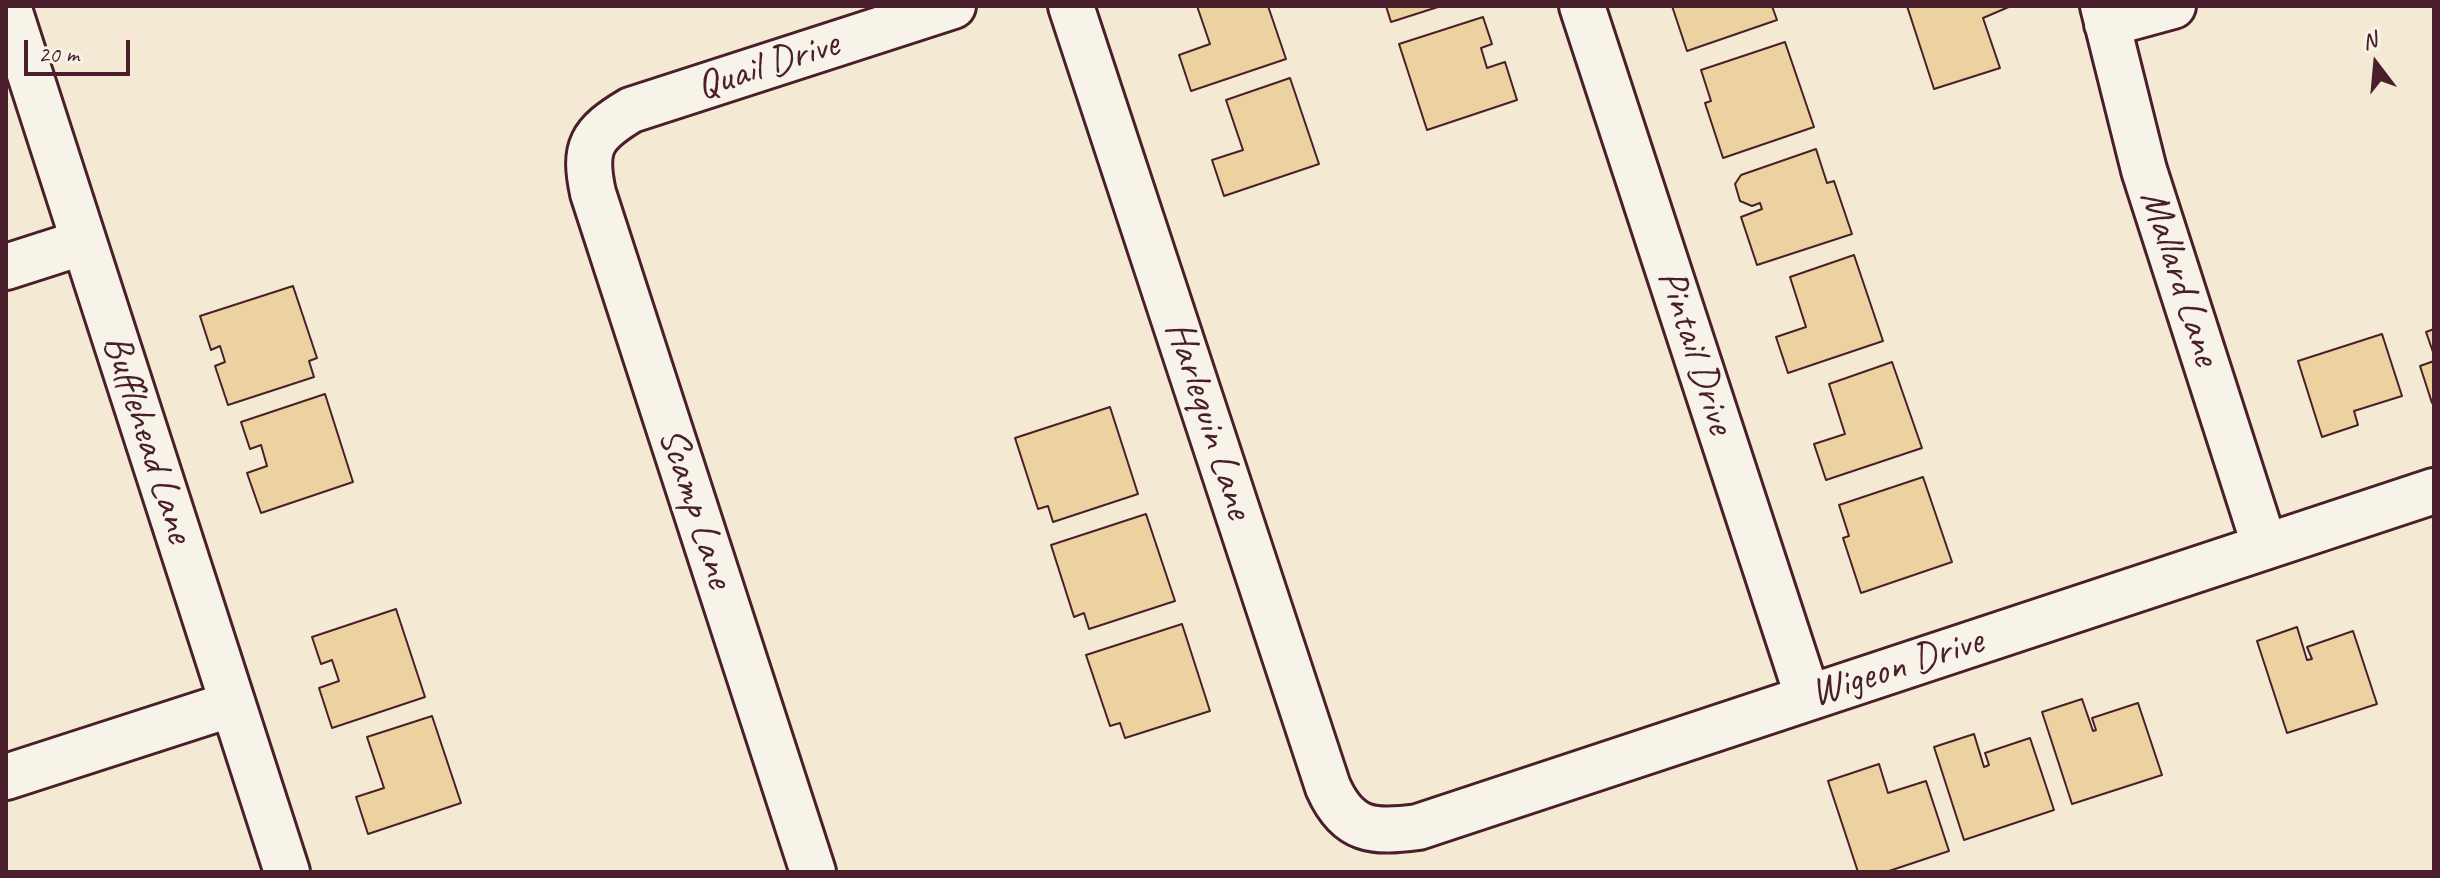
<!DOCTYPE html>
<style>
body{margin:0}
#map{position:relative;width:2440px;height:878px;overflow:hidden;background:#f4e9d3;font-family:Caveat,sans-serif}
canvas{display:block}
.frame{position:absolute;inset:0;border:8px solid #4a1f2b;pointer-events:none}
.north{position:absolute;left:2336px;top:24px;width:80px;height:80px;-webkit-text-stroke:6px #f7f3e8;paint-order:stroke;rotate:344deg;font-size:22px;font-weight:700;line-height:32px;text-align:center;color:#4a1f2b}
.north::after{content:'';display:block;margin:auto;width:28px;height:36px;background:#4a1f2b;clip-path:polygon(50% 0,100% 100%,50% 72%,0 100%)}
.scale{position:absolute;left:24px;top:40px;width:106px;height:36px;box-sizing:border-box;border:4px solid #4a1f2b;border-top:0;padding-left:10px;font-size:24px;line-height:28px;white-space:nowrap;color:#4a1f2b;-webkit-text-stroke:6px #f7f3e8;paint-order:stroke}
</style>
<div id="map">
<canvas width="2440" height="878"></canvas>
<div class="frame"></div>
<div class="north">N</div>
<div class="scale">20 m</div>
</div>
<script>
const ctx = document.querySelector('canvas').getContext('2d');
ctx.lineJoin = 'round';
function fill(path, color) { ctx.fillStyle = color; ctx.fill(path, 'evenodd'); }
function stroke(path, color, width, dash) { ctx.strokeStyle = color; ctx.lineWidth = width; ctx.lineCap = dash ? 'butt' : 'round'; ctx.setLineDash(dash || []); ctx.stroke(path); }
function drawText(font, color, halo, rows, align = 'center') {
  ctx.font = font + ' Caveat,sans-serif'; ctx.lineWidth = 6; ctx.setLineDash([]); ctx.textBaseline = 'middle'; ctx.strokeStyle = halo; ctx.fillStyle = color; for (const [text, x, y, turn = 0] of rows) {
    ctx.save(); ctx.translate(x, y); ctx.rotate((+turn || 0) * Math.PI / 180); ctx.textAlign = isNaN(turn) ? turn : align; if (halo) ctx.strokeText(text, 0, 0); ctx.fillText(text, 0, 0); ctx.restore();
  }
}
const building = new Path2D(`
 M1197 6H1268L1286 59 1191 91 1179 55 1210 44Z
 M1386 6H1441L1391 22Z
 M1672 6H1772L1777 20 1687 51Z
 M1907 6H2011L1983 18 2000 68 1934 89Z
 M1483 17 1492 44 1481 48 1487 68 1505 62 1517 100 1427 130 1399 44Z
 M1785 42 1814 127 1723 158 1705 103 1711 101 1701 70Z
 M1290 78 1319 164 1224 196 1212 160 1243 150 1226 100Z
 M1816 149 1827 183 1834 181 1852 234 1757 265 1741 217 1762 209 1760 203 1752 206 1740 201 1735 184 1741 175Z
 M1854 255 1883 341 1788 373 1776 337 1806 327 1790 277Z
 M293 286 317 358 309 361 314 377 228 405 215 366 225 362 220 346 211 350 200 316Z
 M2434 329V355L2426 332Z
 M2382 334 2402 396 2354 411 2358 425 2322 437 2298 361Z
 M2434 361V403H2432L2420 366Z
 M1892 362 1922 448 1826 480 1814 444 1845 434 1829 384Z
 M325 394 353 482 261 513 247 473 267 466 261 445 250 449 241 422Z
 M1110 407 1138 494 1053 522 1048 506 1038 509 1015 438Z
 M1923 477 1952 562 1861 593 1843 538 1849 536 1839 505Z
 M1146 514 1175 601 1089 629 1084 613 1074 617 1051 545Z
 M396 609 425 697 332 728 319 688 339 681 332 660 321 664 312 637Z
 M1182 624 1210 711 1125 738 1120 723 1110 726 1086 655Z
 M2297 627 2307 660 2312 659 2307 647 2353 631 2377 704 2287 733 2257 641Z
 M2082 699 2093 731 2096 730 2092 718 2138 703 2162 775 2072 804 2042 712Z
 M432 716 461 803 368 834 356 797 384 788 367 737Z
 M1974 734 1984 767 1989 765 1985 753 2030 738 2054 810 1964 840 1934 747Z
 M1879 764 1888 793 1926 781 1949 851 1886 872H1858L1828 781Z`);
fill(building, '#ecd1a1');
stroke(building, '#4a1f2b', 2);
const minor = new Path2D(`
 M8 6 287 872
 M1071 6 1328 787C1348 832 1373 833 1418 827L2434 491
 M1582 6 1808 698
 M2103 6 2144 170 2265 547
 M2107 24 2173 6
 M6 267 84 242
 M6 777 232 704
 M813 872 593 193C583 147 591 134 631 110L953 6`);
stroke(minor, '#4a1f2b', 50);
stroke(minor, '#f7f3e8', 44);
drawText('40px', '#4a1f2b', '#f7f3e8', [
 ["Quail Drive",768,66,-18],
 ["Mallard Lane",2179,278,72],
 ["Pintail Drive",1695,352,72],
 ["Harlequin Lane",1208,420,72],
 ["Bufflehead Lane",147,439,72],
 ["Scamp Lane",695,508,72],
 ["Wigeon Drive",1897,668,-18]
]);
</script>
